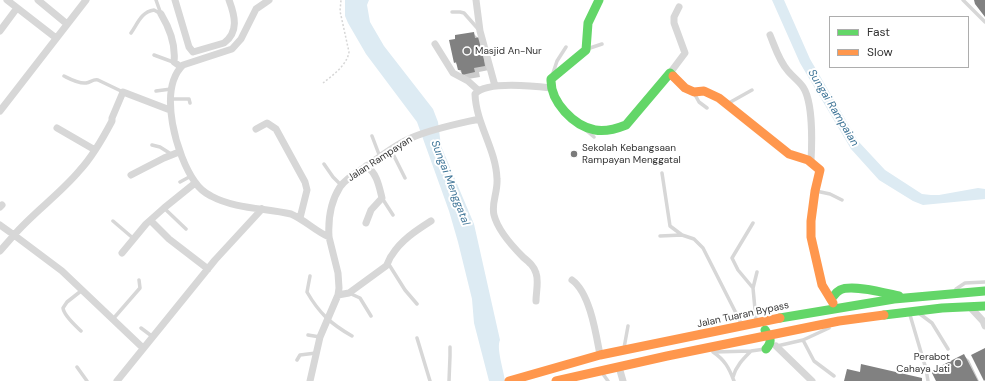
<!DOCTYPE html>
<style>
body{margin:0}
#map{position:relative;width:985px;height:381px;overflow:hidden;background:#fff;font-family:"DM Sans",sans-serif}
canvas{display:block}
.legend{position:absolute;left:829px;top:16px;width:140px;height:52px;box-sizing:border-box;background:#fff;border:1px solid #adadad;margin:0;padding:5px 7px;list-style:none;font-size:12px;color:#333}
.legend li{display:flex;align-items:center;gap:8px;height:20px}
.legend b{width:20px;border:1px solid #adadad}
</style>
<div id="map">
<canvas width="985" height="381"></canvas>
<ul class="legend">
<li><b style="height:5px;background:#63d668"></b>Fast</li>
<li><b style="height:5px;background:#ff974d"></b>Slow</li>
</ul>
</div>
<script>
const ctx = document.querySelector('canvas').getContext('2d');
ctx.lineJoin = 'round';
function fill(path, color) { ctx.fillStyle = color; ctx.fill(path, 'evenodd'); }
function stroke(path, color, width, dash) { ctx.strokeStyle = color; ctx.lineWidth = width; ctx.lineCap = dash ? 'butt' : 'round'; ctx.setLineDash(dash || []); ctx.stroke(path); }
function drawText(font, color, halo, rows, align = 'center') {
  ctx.font = font + ' "DM Sans",sans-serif'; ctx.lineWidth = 4; ctx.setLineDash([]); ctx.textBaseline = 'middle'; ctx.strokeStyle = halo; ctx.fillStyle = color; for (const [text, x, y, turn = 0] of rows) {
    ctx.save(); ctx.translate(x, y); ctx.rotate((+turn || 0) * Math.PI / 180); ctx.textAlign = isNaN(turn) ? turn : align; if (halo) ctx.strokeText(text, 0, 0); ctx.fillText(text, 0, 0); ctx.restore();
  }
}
fill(new Path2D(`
 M345 0H369L367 5 370 22 384 46 433 109 438 122 441 146 474 224 500 340C496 348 504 371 505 381H489L474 323 472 299 458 242 449 211 417 122 366 54 348 23 345 16Z
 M772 0H784L810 59 858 141 885 170 922 194 931 195H939L978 188 985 189V199L923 205 913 201 879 180 851 149 800 63Z`), '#ddebf3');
fill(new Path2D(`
 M473 33 478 38 489 70 479 72 480 77 468 79 459 70 458 65 454 62Z
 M964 356 969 360 979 381H937Z`), '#0003');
fill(new Path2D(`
 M974 0H985V17L975 4Z
 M474 32 475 38 480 37 485 66 474 68 475 72 462 75 461 70H458L456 62 454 63 449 40 455 39V35Z
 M985 348V380L984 381 971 355Z
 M964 354 978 381H936L931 371Z
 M861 364 922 378V381H844L847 369 860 372Z`), '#818181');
stroke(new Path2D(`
 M323 83C333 75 347 65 349 52L340 11 341 0`), '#d6d6d6', 1.5, [2, 2]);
stroke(new Path2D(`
 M156 0 161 14
 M963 0 985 22
 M452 12H460L464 13 479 30
 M131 33C138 23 141 12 154 10L161 14
 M587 49 602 44
 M154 55 173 62
 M64 76C70 79 79 84 86 83 91 82 93 79 98 80L123 92
 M552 76 557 61 566 47
 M156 91 171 89
 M694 93 699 102 707 108
 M172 99H189L190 103
 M727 104 752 90
 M587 131 594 137
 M372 136 380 157
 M152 145 160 147 171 154
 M391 150 405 178
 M324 164 333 177 341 185
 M662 173 670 226 682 235 694 239 703 248 741 323
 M180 182 191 176
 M816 191 830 194 842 200
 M382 198 393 215
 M164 208 186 229
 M113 221 134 239
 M753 223 732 258 738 270 753 288
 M660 236 682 235
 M388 263 405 290 417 304
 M310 276 307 292C319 313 331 324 352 336
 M956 289 965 283 985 282
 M349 293 360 298 371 316
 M920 314 932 323 948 349
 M910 315 926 369 928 381
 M113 319 140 288 139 280
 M756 320 753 288 757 272
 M141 328 153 337
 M81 331C75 325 64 316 63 308L67 302 81 291
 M308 335 320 337
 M417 338 430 381
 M803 340 814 361 834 376
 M777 346 803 340 829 328
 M624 348 628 326
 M713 352C725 360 729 368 734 381
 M714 352 751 351 765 349
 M297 360 300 355 316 353
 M77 367 87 381
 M603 374 608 381
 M733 377C736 366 743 359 751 351
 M449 381 450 356V347`), '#d7d7d7', 3.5);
stroke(new Path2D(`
 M7 0 56 38
 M38 0 67 24
 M175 0 189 47 193 52 224 43C239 32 235 16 229 0
 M269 0 256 9 241 39 232 49 183 65C157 90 177 157 195 182 199 188 205 193 211 196 235 209 265 208 291 214 305 220 315 231 329 237
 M476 0 480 31 495 86
 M161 14C170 29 176 44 174 62L181 67
 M0 31 17 8
 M770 35C775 47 779 61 788 71 793 77 799 81 803 87 813 102 812 143 811 161
 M435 44 453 73 468 81 478 90
 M670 73 685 53 674 23V17L679 7
 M0 111 86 0
 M57 128 95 150
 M256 129 267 123 276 129 305 182 307 190 300 218
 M131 175 164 158 179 152
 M0 207 2 205
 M151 221 169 239 208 269
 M366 223 371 210 382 198C379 186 377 173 366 166
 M0 225 14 235C34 212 60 194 80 170 93 156 103 138 112 121V118L123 92 170 110
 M0 251 14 235 62 271 143 348
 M122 253 146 224 164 208 195 183
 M572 280C590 293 596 334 600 355
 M338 295 349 293 386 266C389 262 389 258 392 255 401 240 417 230 431 221
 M536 301C536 292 539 281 536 273 534 266 529 262 523 257 512 246 498 231 494 215 491 203 498 192 497 179 496 149 476 124 475 94 486 81 534 86 551 88
 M970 307 983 321 985 326
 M776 346 812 381
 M619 367 623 381
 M117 381 215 260 262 209
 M310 381 320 337 338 295 339 288 338 273 329 237C328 220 331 201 340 187 347 177 358 172 367 166 380 157 396 144 411 138 431 129 457 124 479 119`), '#d7d7d7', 7);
stroke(new Path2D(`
 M599 0 588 23 586 50 551 79C550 102 574 126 595 130 606 132 616 129 626 125L670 73 673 76
 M831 299C834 296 836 292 840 290 852 284 885 293 899 296
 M884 315 942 308 985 306
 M780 318 894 299 985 291
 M765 330C770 338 773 341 766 349`), '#63d668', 9);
stroke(new Path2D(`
 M673 76 685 88 694 92 704 91 719 98 789 154 808 160 820 170 815 191 811 221V237L822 285 833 303
 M509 381 600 355 780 318
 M556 381 667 356 839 321 884 315`), '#ff974d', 9);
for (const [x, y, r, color] of [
 [467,51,4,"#7a7a7a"],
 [574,154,4,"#7a7a7a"],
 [958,363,4,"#7a7a7a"]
]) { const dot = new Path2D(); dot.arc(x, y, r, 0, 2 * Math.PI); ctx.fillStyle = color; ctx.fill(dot); stroke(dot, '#fff', 1.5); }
drawText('10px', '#333', '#fff', [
 ["Masjid An-Nur",475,51],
 ["Sekolah Kebangsaan",582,148],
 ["Rampayan Menggatal",582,160],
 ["Perabot",950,357,"right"],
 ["Cahaya Jati",950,369,"right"]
], 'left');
drawText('10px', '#333', '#fff', [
 ["Jalan Rampayan",380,159,-33],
 ["Jalan Tuaran Bypass",743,315,-12]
]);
drawText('italic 11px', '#3f7597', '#fff', [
 ["Sungai Rampaian",833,108,59],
 ["Sungai Menggatal",450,183,69]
]);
</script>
